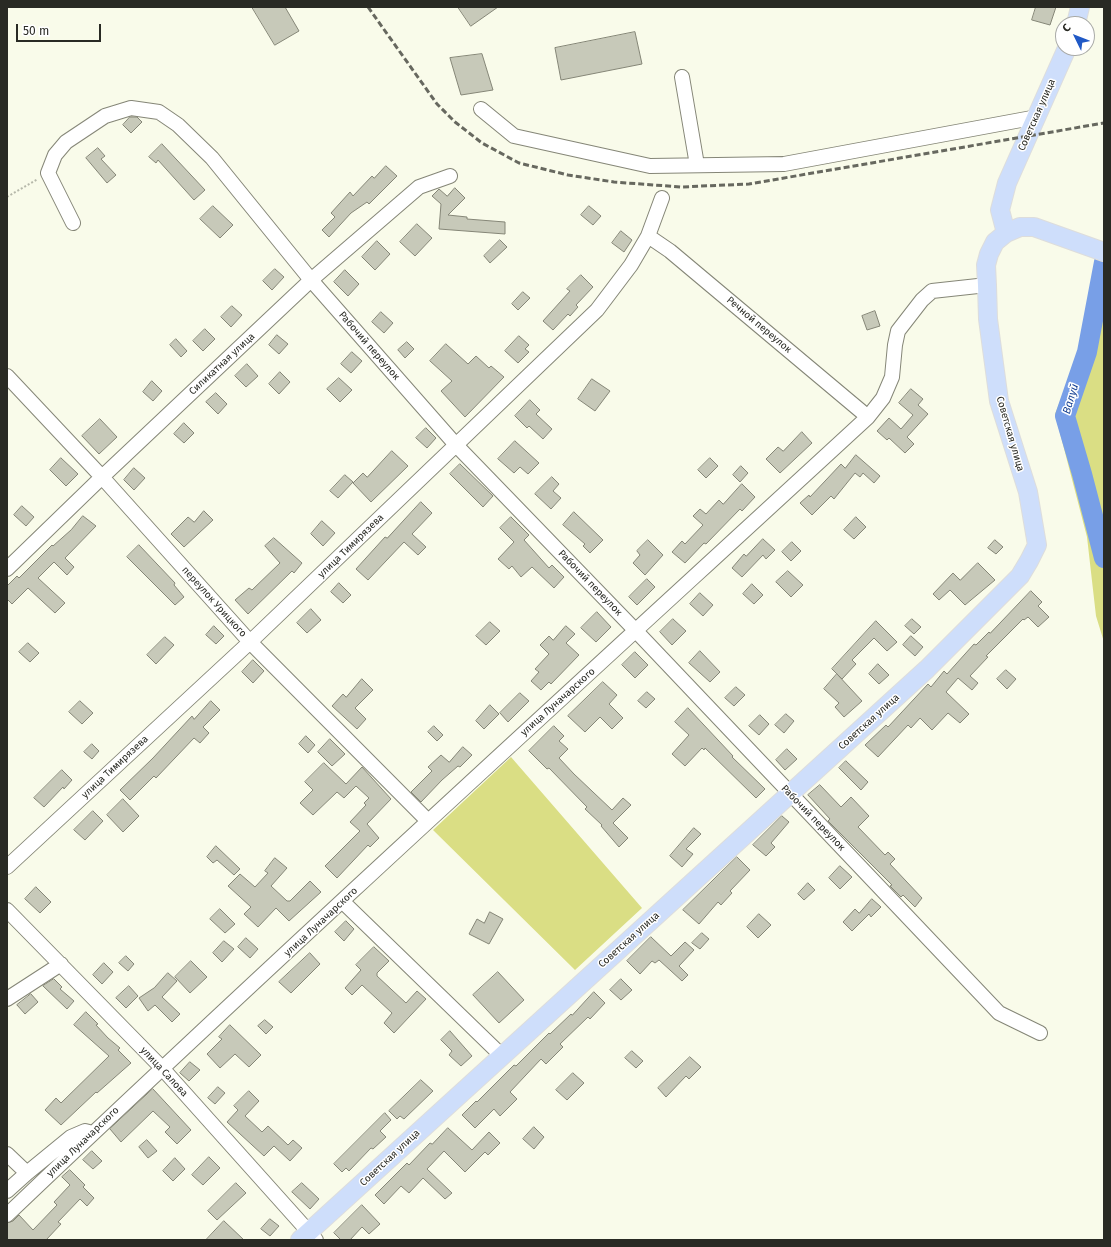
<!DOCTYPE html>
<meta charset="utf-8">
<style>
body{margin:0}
#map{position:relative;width:1111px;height:1247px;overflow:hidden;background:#f9fbea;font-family:"Fira Sans",sans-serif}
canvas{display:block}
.frame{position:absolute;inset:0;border:8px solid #292a24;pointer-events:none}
.north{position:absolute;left:1055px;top:16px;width:40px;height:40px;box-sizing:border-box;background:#fff;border:1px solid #a9aaa7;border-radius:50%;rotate:313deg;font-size:11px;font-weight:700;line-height:16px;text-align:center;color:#292a24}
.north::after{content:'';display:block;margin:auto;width:14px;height:18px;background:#2059c6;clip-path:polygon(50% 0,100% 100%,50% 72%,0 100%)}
.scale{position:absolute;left:16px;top:24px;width:85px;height:18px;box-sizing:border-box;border:2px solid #292a24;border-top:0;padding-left:5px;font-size:12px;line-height:14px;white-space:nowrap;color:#292a24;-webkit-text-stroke:3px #fff;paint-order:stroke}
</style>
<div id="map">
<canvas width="1111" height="1247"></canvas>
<div class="frame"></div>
<div class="north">С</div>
<div class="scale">50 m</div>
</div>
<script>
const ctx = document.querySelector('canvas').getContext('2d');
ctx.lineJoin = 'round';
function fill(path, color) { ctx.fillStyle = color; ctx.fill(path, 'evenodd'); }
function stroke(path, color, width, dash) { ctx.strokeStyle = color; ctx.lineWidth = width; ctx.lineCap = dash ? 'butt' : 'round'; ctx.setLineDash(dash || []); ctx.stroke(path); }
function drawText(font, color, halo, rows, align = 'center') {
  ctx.font = font + ' "Fira Sans",sans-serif'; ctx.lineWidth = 3; ctx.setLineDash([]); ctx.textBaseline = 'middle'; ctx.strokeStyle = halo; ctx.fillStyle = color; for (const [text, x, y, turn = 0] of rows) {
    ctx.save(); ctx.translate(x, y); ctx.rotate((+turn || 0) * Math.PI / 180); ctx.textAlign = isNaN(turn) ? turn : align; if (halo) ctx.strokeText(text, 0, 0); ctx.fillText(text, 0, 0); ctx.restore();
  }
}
fill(new Path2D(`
 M1099 269 1104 270V642L1096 616 1087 537 1055 414 1086 335Z
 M511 757 642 908 575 970 433 830Z`), '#dade84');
stroke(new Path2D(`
 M1104 262 1087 352 1065 416 1082 474 1104 558`), '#789fe7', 20);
const building = new Path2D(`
 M252 7H285L299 31 275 45Z
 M458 7H498L471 26Z
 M1036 7H1056L1050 25 1032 20Z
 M635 32 642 64 561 80 555 48Z
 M482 54 493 90 461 95 450 58Z
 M130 117H137L142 122 131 133 123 125Z
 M162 144 205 190 194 200 158 160 156 163 149 157Z
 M98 148 105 156 101 159 116 175 107 183 86 158Z
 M386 166 397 176 369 204 367 202 351 213 329 237 322 230 335 217 331 213 350 192 353 196 372 176 374 178Z
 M455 188 465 198 448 215 467 217V219L505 222V234L439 229 441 204 432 196 439 189 447 196Z
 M213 206 233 225 220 238 200 219Z
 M589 206 601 216 593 225 581 215Z
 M417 224 432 238 415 256 400 242Z
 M621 231 632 240 624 252 612 243Z
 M500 240 507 247 490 263 484 256Z
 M377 241 390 254 375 270 362 257Z
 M275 269 284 277 272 290 263 281Z
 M345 270 359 284 348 296 334 282Z
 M581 275 593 287 576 305 578 307 570 316 568 314 553 330 543 321 570 291 567 289Z
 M523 292 530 298 518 310 512 304Z
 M232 306 242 315 231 327 221 317Z
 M875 311 880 326 867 330 862 316Z
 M381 312 393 323 384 333 372 322Z
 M205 329 215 339 203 351 193 341Z
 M277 335 288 344 279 354 269 345Z
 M519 336 529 345 525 349 529 352 518 363 505 351Z
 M176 339 187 351 181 357 170 345Z
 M407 342 414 349 405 358 398 350Z
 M446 344 468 364 476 356 489 368 491 366 504 377 465 417 441 391 452 381 430 361Z
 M352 352 362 361 351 373 341 364Z
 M247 364 258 376 246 387 235 376Z
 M280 372 290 382 279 394 269 384Z
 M339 378 352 390 340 402 327 389Z
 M592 379 610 391 595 411 578 399Z
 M152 381 162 391 153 401 143 392Z
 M911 389 923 399 918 405 928 414 907 437 914 444 905 453 889 438 887 440 877 431 889 418 901 429 913 415 899 403Z
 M216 393 227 404 218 414 206 402Z
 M530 400 540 410 536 414 552 429 543 439 529 426 527 428 515 416Z
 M100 419 117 437 99 454 82 436Z
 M184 423 194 433 184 443 174 434Z
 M426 428 436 438 427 448 416 438Z
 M802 432 812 443 780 473 766 459 778 447 783 451Z
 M515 441 539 463 528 474 520 467 514 473 498 459Z
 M392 451 408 466 371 502 353 483 363 473 367 477Z
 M856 455 880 476 874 483 863 473 860 477 855 473 834 499 831 496 812 515 800 503 809 495 810 497 841 464 845 468Z
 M61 458 78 474 66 486 50 470Z
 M710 458 718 466 706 478 698 470Z
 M460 464 493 496 483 507 450 474Z
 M741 466 748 473 740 482 733 475Z
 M134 468 145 478 134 490 124 480Z
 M345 475 353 482 338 498 330 491Z
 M552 477 559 484 553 491 561 498 551 509 535 494Z
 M742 484 755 497 742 511 740 509 706 544 704 543 685 563 672 552 682 541 685 544 703 525 693 516 700 509 706 514 719 500 723 504Z
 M421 502 432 513 412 534 426 547 418 555 404 542 368 580 356 569 385 537 387 538Z
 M22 506 34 517 26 526 14 515Z
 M204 511 213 520 184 547 171 534 188 517 194 522Z
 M574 512 603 540 590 553 583 546 585 544 563 525Z
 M83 516 96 526 65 558 74 567 67 575 54 562 38 578 65 603 55 613 28 588 12 604 7 599V586L17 576 19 578 52 545 53 546 71 530Z
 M511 517 529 535 524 540 549 568 552 565 564 577 554 588 532 567 521 577 512 566 509 569 498 559 514 542 500 528Z
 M856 517 866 527 854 539 844 530Z
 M322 521 335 533 323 546 311 534Z
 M274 538 302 563 294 573 292 571 248 614 235 600 249 588 252 590 280 563 265 546Z
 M763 539 775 550 766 559 763 555 742 577 732 568 744 554 746 556Z
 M648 540 663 555 645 575 633 563 640 555 637 551Z
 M995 540 1003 547 996 554 988 548Z
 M792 542 801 551 791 561 782 552Z
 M139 545 175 583 174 585 184 597 175 605 127 557Z
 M978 563 995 580 965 605 950 590 939 600 933 594 953 573 960 580Z
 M788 571 803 585 791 597 776 582Z
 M647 579 655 587 637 605 629 597Z
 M339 583 351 595 343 603 331 592Z
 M752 584 763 595 754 604 743 594Z
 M1031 591 1042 602 1038 606 1049 617 1038 627 1028 617 1024 620 1023 619 986 656 988 657 970 676 978 683 972 690 958 678 946 692 969 714 960 723 948 713 932 730 920 718 911 728 908 725 878 757 865 745 886 725 888 727 928 684 931 687 944 671 947 674 974 644 976 645 989 632 990 633Z
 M700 593 713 605 703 616 690 604Z
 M311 609 321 620 307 633 297 623Z
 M597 612 611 627 596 642 581 628Z
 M673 619 686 631 672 645 660 632Z
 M912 619 921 627 914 634 905 626Z
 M876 621 897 642 887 651 874 638 852 660 856 664 842 679 832 669Z
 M490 622 500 631 486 645 476 636Z
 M214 626 224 636 216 644 206 635Z
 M566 626 575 634 566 643 579 655 551 684 549 682 541 690 531 681 539 672 535 669 549 654 540 645 549 636 553 640Z
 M911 636 923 647 915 656 903 645Z
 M165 637 174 645 156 664 147 655Z
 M28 643 39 653 30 662 19 652Z
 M700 651 720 672 710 682 689 663Z
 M635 652 648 665 635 678 622 665Z
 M253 660 264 671 253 683 242 672Z
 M878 664 889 675 879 684 869 674Z
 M1006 670 1016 679 1007 689 997 679Z
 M837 674 862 701 844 717 835 707 839 703 824 689Z
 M362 679 373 690 355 708 366 719 357 729 332 706 343 694 346 697Z
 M603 682 617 695 609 704 623 718 612 729 600 717 585 732 568 716Z
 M736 687 745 695 734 706 725 698Z
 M647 692 655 699 646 708 638 701Z
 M520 693 529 701 508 722 500 713Z
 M80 701 93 713 82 724 69 712Z
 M211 701 220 710 203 727 209 733 200 743 194 738 156 778 154 776 130 800 120 790 153 758 192 716 194 719Z
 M490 705 499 714 484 729 476 721Z
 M688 708 733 756 732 757 765 789 756 798 705 748 704 750 702 748 685 766 672 754 689 735 675 722Z
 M786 714 794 721 784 733 775 725Z
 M760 715 769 724 759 735 749 726Z
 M434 726 443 735 437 741 428 732Z
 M554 726 564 736 559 741 568 749 559 758 574 774 612 810 623 798 631 805 613 823 628 838 619 847 601 826 602 825 585 809 587 807 549 768 547 769 529 751Z
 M306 736 315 745 308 753 299 744Z
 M330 739 345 754 332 766 318 752Z
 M92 744 99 751 92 759 84 752Z
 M463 747 472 755 460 767 458 766 442 780 421 802 411 792 432 771 428 767 441 755 449 762Z
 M787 749 797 759 785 770 776 760Z
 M846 761 868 782 861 790 839 768Z
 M324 763 346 784 362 767 391 799 367 824 379 838 370 847 368 845 337 878 325 866 360 831 350 822 366 805 364 803 369 798 356 786 344 798 337 792 313 815 300 803 313 790 305 782Z
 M62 770 72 780 64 789 63 787 44 807 34 798Z
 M820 785 841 807 851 797 869 816 858 827 885 855 888 852 895 859 890 864 922 898 915 907 903 895 901 897 890 886 892 885 828 821 830 819 808 795Z
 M123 799 139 816 123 832 107 815Z
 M93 811 103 821 85 840 74 830Z
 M782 816 789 822 771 843 775 847 766 856 753 845Z
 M694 828 701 834 686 849 693 854 682 867 670 856Z
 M216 846 240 869 234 875 217 860 213 863 207 857Z
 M737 857 750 870 730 891 732 893 721 905 718 902 699 924 683 910Z
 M275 858 287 868 271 886 287 901H290L310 881 321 892 289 921 276 908 258 927 244 914 251 907 228 886 240 874 255 887 268 873 265 871Z
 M840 866 852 877 840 889 829 878Z
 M808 883 815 890 804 900 798 894Z
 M36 887 51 902 40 913 25 899Z
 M872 899 881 907 871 917 869 914 852 931 843 922 855 909 859 913Z
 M220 909 235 924 225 933 210 919Z
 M490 912 503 919 489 944 469 934 477 919 484 923Z
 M759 914 771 925 758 938 747 927Z
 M346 921 354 929 344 941 335 932Z
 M702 933 709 939 700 949 692 943Z
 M651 937 671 956 685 942 694 950 679 966 688 975 682 981 659 960 655 963 652 961 640 974 627 961Z
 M246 938 258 949 250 958 238 947Z
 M224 941 234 949 222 962 213 953Z
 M374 947 389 961 377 973V976L406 1003 417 991 426 999 394 1033 384 1023 392 1013 362 985 352 995 345 988 361 970 356 965Z
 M310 953 320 964 291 993 279 982Z
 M126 956 134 964 128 971 119 963Z
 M191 961 207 977 190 993 175 977Z
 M104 963 113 972 102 984 93 975Z
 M498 972 524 1000 499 1023 473 995Z
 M168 973 177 981 162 997 180 1014 172 1022 155 1005 148 1011 139 998 154 988Z
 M54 979 62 987 60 989 74 1001 67 1009 43 986Z
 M621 979 632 990 621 1000 610 990Z
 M129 986 138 996 126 1008 116 998Z
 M594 992 605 1003 590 1019 588 1017 560 1044 563 1047 546 1064 541 1059 510 1092 517 1099 500 1116 494 1109 475 1128 462 1115 476 1101 477 1102 514 1065 516 1066 549 1033 550 1034 571 1014 572 1015Z
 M31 994 38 1002 25 1014 17 1005Z
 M86 1012 98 1024 96 1025 108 1038 120 1048 118 1050 131 1063 97 1093 96 1092 61 1125 45 1110 56 1098 61 1103 109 1056 74 1025Z
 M265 1020 273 1027 266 1034 258 1026Z
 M230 1025 261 1055 249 1067 235 1054 220 1068 207 1054 222 1039 219 1037Z
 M450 1031 472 1056 461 1066 449 1055 452 1051 441 1040Z
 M632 1051 643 1061 636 1068 625 1058Z
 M690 1057 701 1067 689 1079 686 1076 666 1097 658 1088Z
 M190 1062 200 1070 189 1081 180 1073Z
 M573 1073 584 1083 567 1100 556 1090Z
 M421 1080 433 1091 404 1119 400 1116 397 1119 389 1111Z
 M218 1087 225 1093 215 1104 208 1098Z
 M153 1089 191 1130 177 1144 165 1132 170 1127 153 1111 121 1142 110 1129Z
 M249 1091 259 1101 245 1116 262 1132 268 1126 288 1145 293 1140 302 1148 290 1161 274 1146 264 1156 227 1122 238 1110 234 1106Z
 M385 1113 391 1120 380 1131 386 1137 373 1149 371 1148 349 1171 346 1168 342 1172 334 1164Z
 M534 1127 544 1137 534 1149 523 1139Z
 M448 1128 472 1150 489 1132 500 1143 488 1155 485 1152 465 1172 444 1151 427 1169 452 1193 445 1199 423 1178 409 1193 401 1186 384 1204 375 1195 407 1163 409 1165 430 1143 432 1144Z
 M147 1140 157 1151 148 1158 139 1147Z
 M92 1151 102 1161 93 1169 83 1160Z
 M209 1157 220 1168 203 1185 192 1175Z
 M175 1158 185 1169 173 1181 163 1171Z
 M70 1170 85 1185 83 1187 94 1198 87 1206 80 1199 58 1222 61 1224 46 1240H7V1223L13 1221 19 1215 33 1230 57 1205 54 1202 70 1185 62 1177Z
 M236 1183 246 1193 217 1220 208 1211Z
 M302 1183 319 1199 310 1209 292 1192Z
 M362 1205 380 1224 369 1234 362 1227 350 1240H341L334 1233Z
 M270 1219 279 1226 270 1236 261 1229Z
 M224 1221 244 1240H206Z`);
fill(building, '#c7c9b9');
stroke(building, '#858677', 1);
const minor = new Path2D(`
 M682 77 697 165
 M481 109 514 136 650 166 784 164 1037 117
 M73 223 48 173 55 155 66 142 105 116 131 108 159 112 178 125 212 158 311 280 456 445 636 631 999 1013 1040 1033
 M648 236 670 251 868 417
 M7 376 102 477 250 642 428 821
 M7 569 102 477 311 280 419 187 450 176
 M7 867 250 642 597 310 631 265 648 236 662 198
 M343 902 501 1055
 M7 910 162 1068 316 1240
 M7 999 61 964
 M7 1154 27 1173 71 1137 85 1131 93 1133
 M7 1191 27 1173
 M7 1215C291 945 580 682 868 417L883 398 892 377 895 345 898 331 922 300 932 291 987 285`);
const major = new Path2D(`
 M1076 24 1080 7
 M1006 233 1020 227H1034L1104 252
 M300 1240 927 669 1020 576 1029 561 1037 545 1028 492 999 401 988 319 987 285 986 265 989 254 995 242 1006 233 1000 210 1007 183 1067 48`);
stroke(minor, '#858677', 16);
stroke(major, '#dddddc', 20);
stroke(new Path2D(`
 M7 197 38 179`), '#b6b8aa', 2, [2, 2]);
stroke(minor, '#fff', 14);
stroke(major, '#cedefb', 18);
stroke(new Path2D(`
 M368 7 437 104 455 122 482 143 519 163 568 175 614 182 681 187 749 184 1104 123`), '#67685f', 3, [6, 3]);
drawText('10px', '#292a24', '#fff', [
 ["Советская улица",1037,115,-66],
 ["Речной переулок",759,325,40],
 ["Рабочий переулок",369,346,49],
 ["Силикатная улица",222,364,-43],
 ["Советская улица",1010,434,74],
 ["улица Тимирязева",351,546,-44],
 ["Рабочий переулок",590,583,46],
 ["переулок Урицкого",214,602,48],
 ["улица Луначарского",558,702,-42],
 ["Советская улица",869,722,-42],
 ["улица Тимирязева",115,767,-43],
 ["Рабочий переулок",813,818,46],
 ["улица Луначарского",321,922,-43],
 ["Советская улица",629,940,-42],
 ["улица Салова",164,1072,47],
 ["улица Луначарского",83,1142,-44],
 ["Советская улица",390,1158,-43]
]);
drawText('italic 11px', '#133e91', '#fff', [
 ["Валуй",1071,399,-73]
]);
</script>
